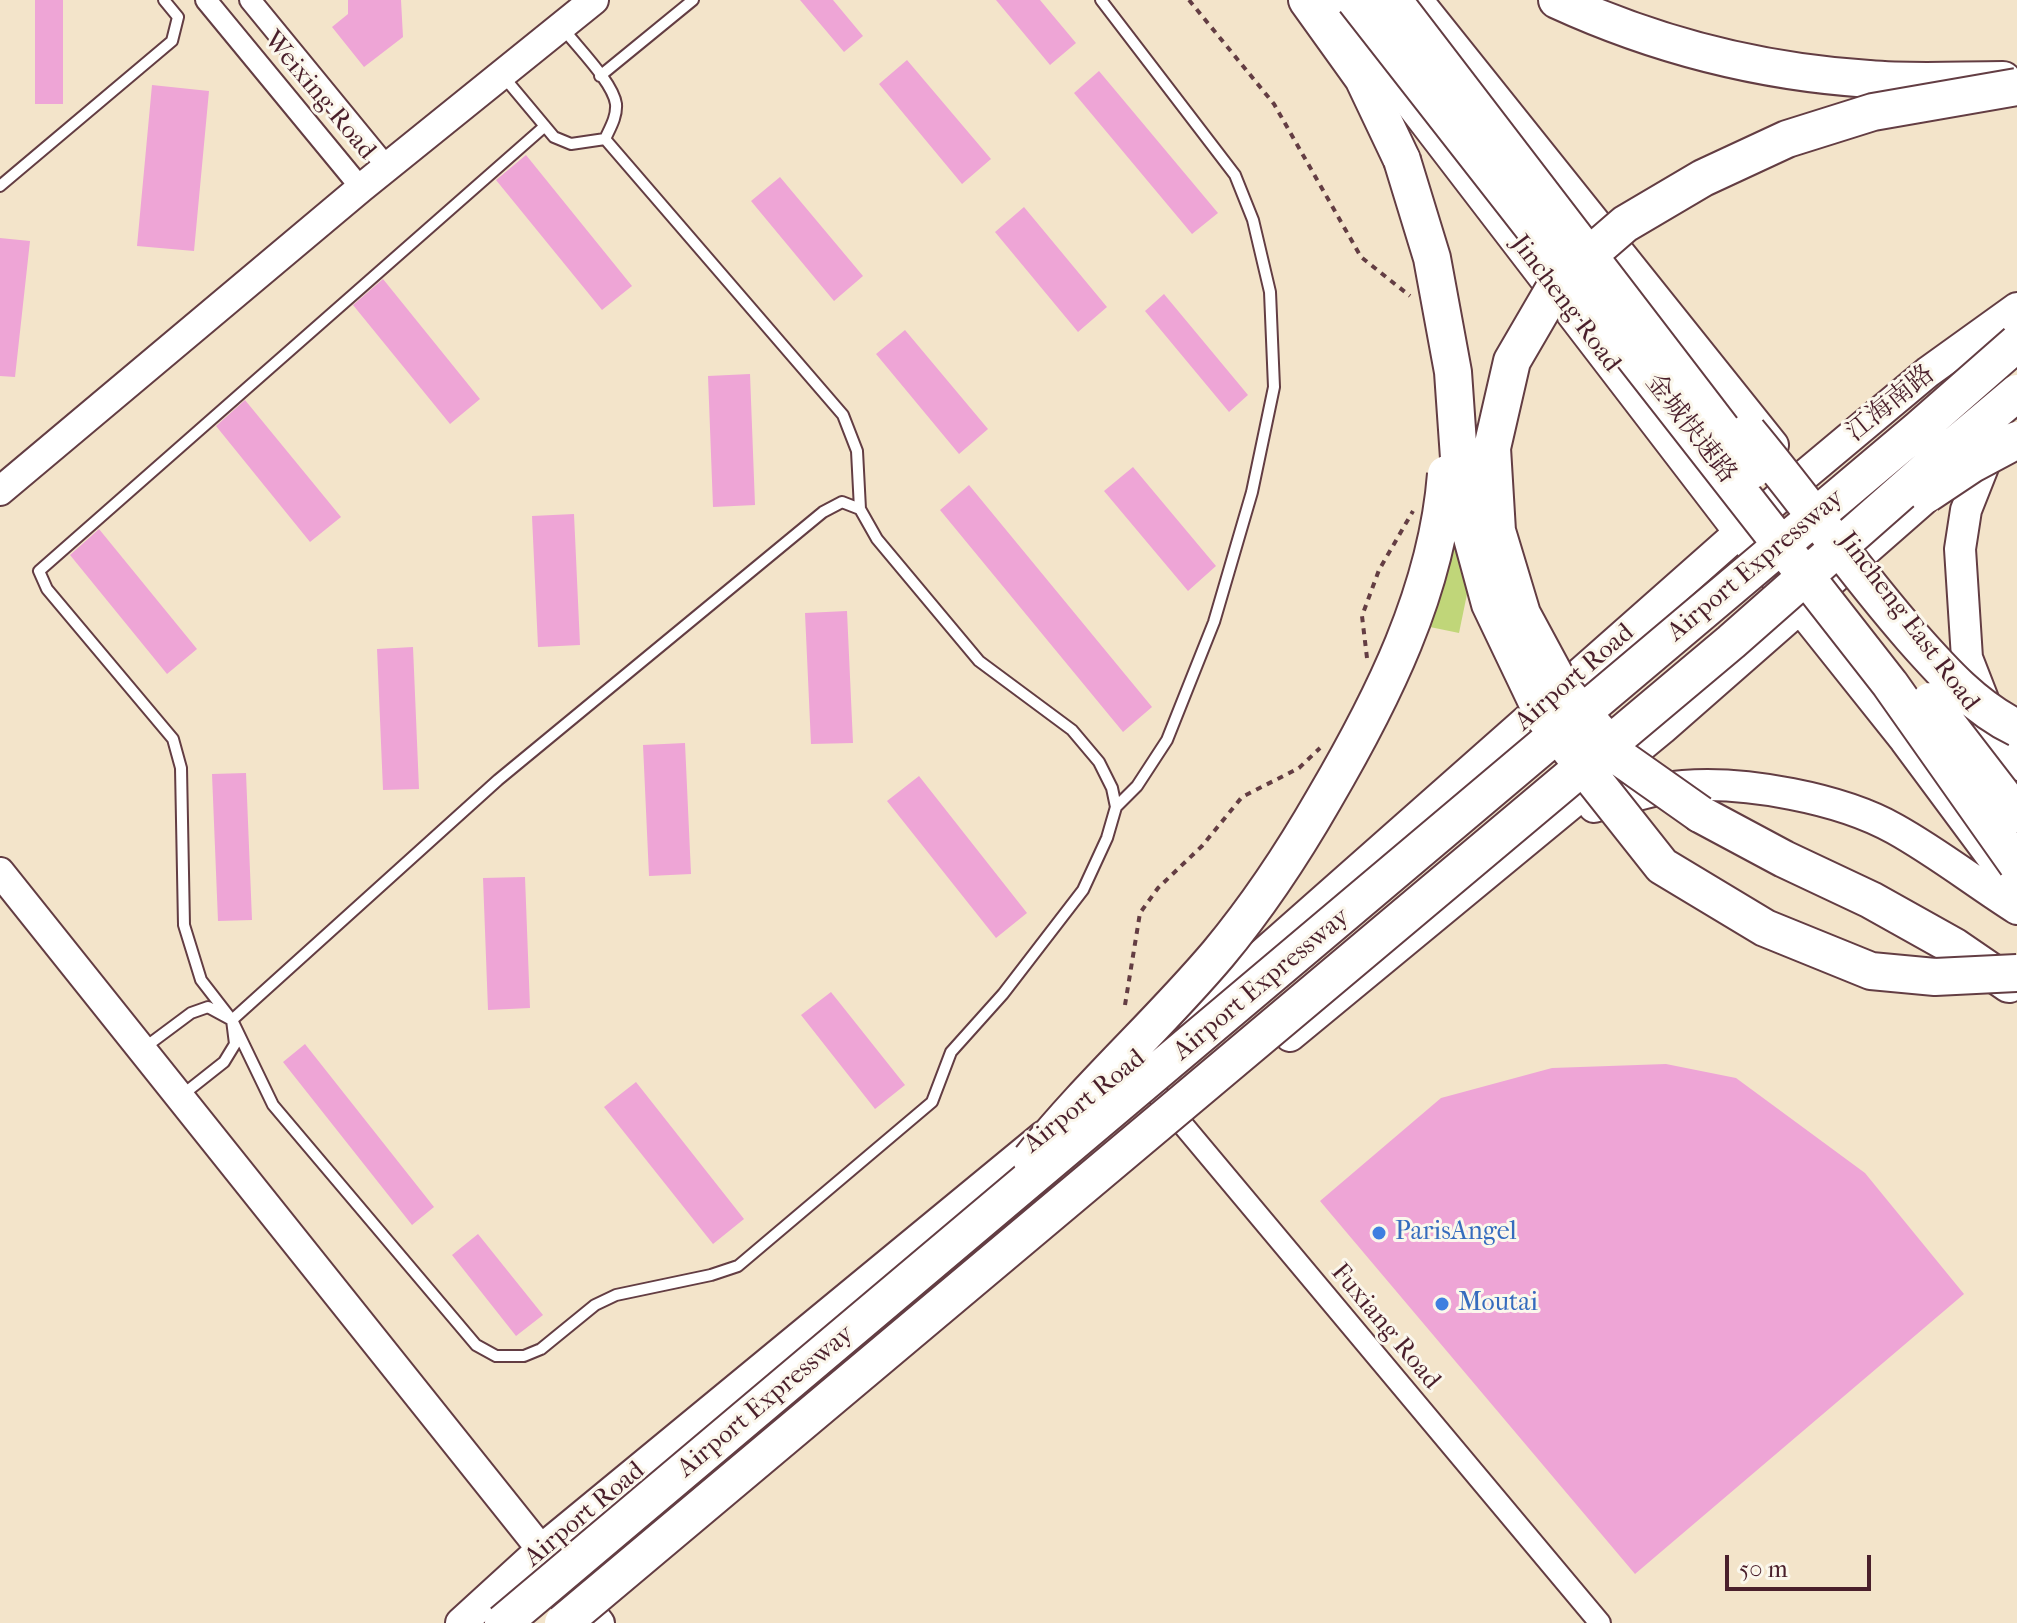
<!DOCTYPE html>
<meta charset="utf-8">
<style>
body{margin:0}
#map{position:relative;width:2017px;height:1623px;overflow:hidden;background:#f3e4ca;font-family:"IM FELL French Canon",serif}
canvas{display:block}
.scale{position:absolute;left:1725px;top:1555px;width:146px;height:36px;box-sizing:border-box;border:4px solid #4a1f2b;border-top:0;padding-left:10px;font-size:24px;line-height:28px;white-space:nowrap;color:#4a1f2b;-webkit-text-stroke:6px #fbf7ec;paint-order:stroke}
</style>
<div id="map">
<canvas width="2017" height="1623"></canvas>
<div class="scale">50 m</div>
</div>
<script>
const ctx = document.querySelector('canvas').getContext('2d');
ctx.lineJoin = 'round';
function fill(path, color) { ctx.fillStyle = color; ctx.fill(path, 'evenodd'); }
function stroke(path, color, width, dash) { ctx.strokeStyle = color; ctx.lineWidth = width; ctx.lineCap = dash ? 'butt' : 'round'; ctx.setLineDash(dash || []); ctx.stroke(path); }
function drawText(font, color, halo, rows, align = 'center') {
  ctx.font = font + ' "IM FELL French Canon","Noto Serif SC",serif'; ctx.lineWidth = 6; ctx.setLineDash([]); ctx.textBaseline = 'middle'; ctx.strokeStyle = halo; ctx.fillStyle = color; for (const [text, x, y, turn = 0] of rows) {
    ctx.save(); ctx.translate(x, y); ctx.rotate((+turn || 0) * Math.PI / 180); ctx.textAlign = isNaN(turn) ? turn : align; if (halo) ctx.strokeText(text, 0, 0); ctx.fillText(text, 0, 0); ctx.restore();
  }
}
fill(new Path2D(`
 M1423 514 1481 526 1459 633 1401 621Z`), '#c0d679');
fill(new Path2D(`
 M35 0H63V104H35Z
 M348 0H401L403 37 364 67 332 27 348 14Z
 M800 0H833L863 36 844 52Z
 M996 0H1040L1076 43 1050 65Z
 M907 60 991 159 962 184 879 84Z
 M1099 71 1218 213 1192 234 1074 93Z
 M152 85 209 91 194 251 137 246Z
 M526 155 632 286 602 310 496 180Z
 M780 177 863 276 834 301 751 201Z
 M1024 207 1107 307 1078 332 995 232Z
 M0 238 30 241 15 377 0 376Z
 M383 279 480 399 450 424 353 305Z
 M1164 294 1248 395 1229 412 1145 311Z
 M905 330 988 429 959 454 876 354Z
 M750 374 755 505 713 507 708 376Z
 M245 400 341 517 310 542 216 426Z
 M1133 467 1216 566 1188 591 1104 491Z
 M969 485 1152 707 1123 732 940 510Z
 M574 514 580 645 538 647 532 516Z
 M99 529 197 649 167 674 70 555Z
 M847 611 853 743 811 744 805 613Z
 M413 647 419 789 383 790 377 649Z
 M685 743 691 874 649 876 643 745Z
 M246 773 252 920 218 921 212 774Z
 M919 776 1027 913 996 938 887 801Z
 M525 877 530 1008 488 1010 483 878Z
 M831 992 905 1085 875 1109 801 1015Z
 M305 1044 434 1207 412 1225 283 1062Z
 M1666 1064 1736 1078 1865 1173 1964 1294 1635 1574 1320 1201 1441 1098 1552 1068Z
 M636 1082 744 1219 713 1244 604 1107Z
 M478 1234 543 1315 516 1336 452 1255Z`), '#eea5d6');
const lane = new Path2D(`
 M1101 0 1235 175 1253 220 1270 292 1274 387 1252 492 1214 622 1167 740 1137 786 1116 807
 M503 76 554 137 571 144 605 139C610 128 617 117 616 104 613 82 576 46 562 27
 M600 76 693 0
 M545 126 39 571 47 589 173 739 181 768 184 925 201 980 232 1020 273 1105 476 1345 496 1356H524L541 1349 595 1305 616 1295 711 1275 738 1266 932 1102 951 1052 1003 994 1083 890 1107 838 1116 807 1112 788 1099 762 1072 730 979 661 877 539 860 509 857 451 843 415 605 139
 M0 186 172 41 178 17 164 0
 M232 1020 498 780 823 512 842 502 860 509
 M144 1048 191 1013 208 1007 232 1020 235 1044 224 1062 181 1096`);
const street = new Path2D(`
 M206 0 361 188
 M250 0 387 167
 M1142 1076 1600 1623`);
const secondary = new Path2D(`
 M0 491 361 188 594 0
 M0 872 600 1623`);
const primary = new Path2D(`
 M1331 0 1740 533 1905 740 2017 891
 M1417 0 1773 445
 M1972 706 2017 765
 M1988 712 1967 658 1960 549 1966 510 1985 462 1994 447
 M1594 807C1623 800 1654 788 1683 786 1745 781 1840 798 1895 829 1938 853 1976 883 2017 909
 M1290 1036 1662 729 1946 480
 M1149 1049 1232 981 1800 479 1928 372 2017 308
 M461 1623 541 1550 1044 1136`);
const highway = new Path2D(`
 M1307 0 1363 78 1402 160
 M1557 0C1655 45 1761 72 1869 79 1913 83 1959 80 2003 80
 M1700 814 1784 859 1871 900 1955 947 2009 984`);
stroke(lane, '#633d43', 14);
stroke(street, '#633d43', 24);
stroke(secondary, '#633d43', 32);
stroke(primary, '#633d43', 34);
stroke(highway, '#633d43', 40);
stroke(new Path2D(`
 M1189 0 1274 104 1361 257 1410 296
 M1367 658 1362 616 1379 570 1413 511
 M1125 1005 1140 913 1158 888 1202 846 1242 797 1299 768 1320 748`), '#633d43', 4, [6, 6]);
stroke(lane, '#fff', 10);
stroke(street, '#fff', 20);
stroke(secondary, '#fff', 28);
stroke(primary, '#fff', 30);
stroke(highway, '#fff', 36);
const highwayBridge = new Path2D(`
 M1355 0 1890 684 2017 864
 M1393 0 1753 470
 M1402 160 1432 258 1453 372 1462 501 1490 604 1544 717 1662 866 1765 928 1871 971 1935 977 2017 973
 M1748 432C1804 499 1854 571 1912 637 1942 671 1975 708 2017 728
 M1927 494 1972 464 2017 440
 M1930 701 2017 814
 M1700 814 1622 759 1563 690 1522 614 1497 531 1492 448 1512 361 1558 282 1625 224 1703 178 1787 139 1873 112 2017 87
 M1031 1159C1089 1086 1158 1025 1218 954 1258 906 1293 853 1324 799 1382 700 1437 591 1446 474
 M503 1623 1919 429 2017 343
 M563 1623 1731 642 1941 457 2017 393`);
stroke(highwayBridge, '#633d43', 40, []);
stroke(highwayBridge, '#fff', 36);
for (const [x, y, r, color] of [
 [1379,1233,8,"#3f7fe0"],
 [1442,1304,8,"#3f7fe0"]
]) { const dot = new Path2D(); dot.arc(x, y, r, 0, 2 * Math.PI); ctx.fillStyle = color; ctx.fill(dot); stroke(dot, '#fbf7ec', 3); }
drawText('26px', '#4a1f2b', '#fbf7ec', [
 ["Weixing Road",319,96,50],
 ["Jincheng Road",1565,304,53],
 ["江海南路",1891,404,-39],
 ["金城快速路",1690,429,52],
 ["Airport Expressway",1756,566,-40],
 ["Jincheng East Road",1908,622,53],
 ["Airport Road",1575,678,-41],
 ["Airport Expressway",1262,985,-40],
 ["Airport Road",1085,1102,-39],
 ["Fuxiang Road",1385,1327,50],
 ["Airport Expressway",766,1402,-40],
 ["Airport Road",585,1515,-40]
]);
drawText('26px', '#366cbe', '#fbf7ec', [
 ["ParisAngel",1395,1233],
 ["Moutai",1458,1304]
], 'left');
</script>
